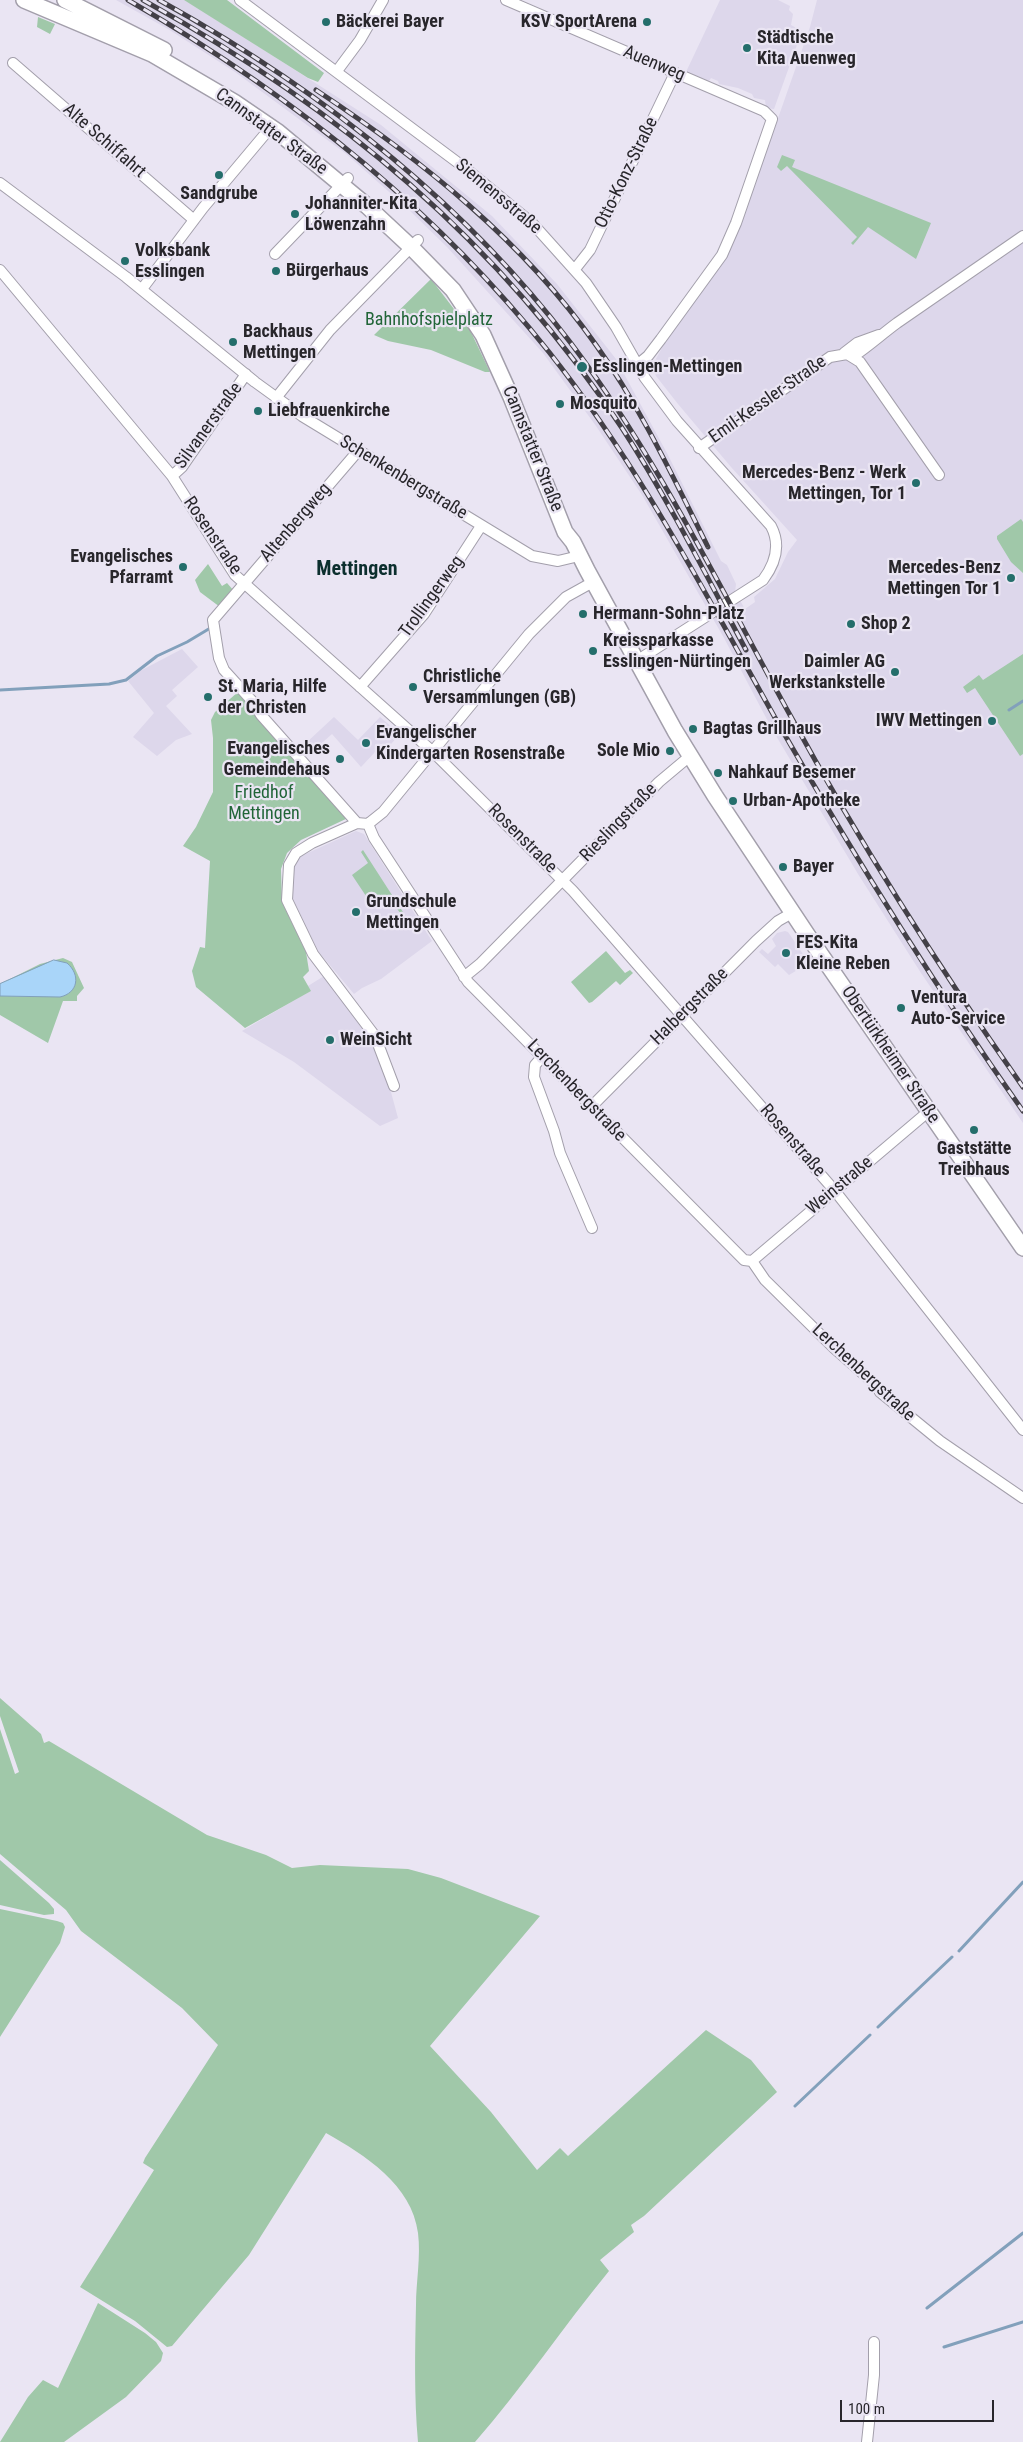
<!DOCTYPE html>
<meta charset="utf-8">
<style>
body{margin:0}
#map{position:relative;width:1023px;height:2442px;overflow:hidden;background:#eae5f3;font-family:"Roboto Condensed",sans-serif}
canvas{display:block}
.scale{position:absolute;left:840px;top:2400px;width:154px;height:22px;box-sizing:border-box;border:2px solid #28262b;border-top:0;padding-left:6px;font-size:15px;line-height:18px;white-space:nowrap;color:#28262b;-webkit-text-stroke:4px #eae5f3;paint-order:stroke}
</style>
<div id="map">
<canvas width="1023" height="2442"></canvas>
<div class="scale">100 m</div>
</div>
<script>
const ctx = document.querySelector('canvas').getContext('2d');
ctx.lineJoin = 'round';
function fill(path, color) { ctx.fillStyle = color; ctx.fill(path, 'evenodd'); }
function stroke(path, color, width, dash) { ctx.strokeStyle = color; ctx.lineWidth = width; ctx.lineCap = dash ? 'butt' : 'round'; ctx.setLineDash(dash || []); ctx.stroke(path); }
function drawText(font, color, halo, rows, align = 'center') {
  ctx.font = font + ' "Roboto Condensed",sans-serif'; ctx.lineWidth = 4.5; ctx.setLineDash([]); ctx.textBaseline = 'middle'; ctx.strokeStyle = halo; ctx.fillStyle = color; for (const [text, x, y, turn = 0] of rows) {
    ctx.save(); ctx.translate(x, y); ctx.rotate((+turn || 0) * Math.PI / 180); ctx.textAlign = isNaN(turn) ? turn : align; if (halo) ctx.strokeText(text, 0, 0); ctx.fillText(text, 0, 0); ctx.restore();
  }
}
fill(new Path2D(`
 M116 0H184L195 6 381 125 492 216 557 284 616 359 668 455 721 561 727 565 736 584 735 592 745 609 755 602 754 597 775 579 788 552 797 540 731 467 678 404 656 376 652 366 667 339 721 265 756 181 810 27 817 0H1023V1123L921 973 858 874 772 729 724 638 642 495 596 426 543 353 447 247 405 206 345 153 235 72 168 29Z
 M720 0H778L790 6 789 10 793 14 791 25 802 31 774 109 766 108 765 100 754 98 752 94 738 88 719 84 718 81 711 78 709 81 686 72Z
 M182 649 198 667 172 690 177 696 166 706 192 734 176 740 157 756 133 737 154 713 128 681 140 671Z
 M334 717 358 740 380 717 400 734 382 754 377 750 361 767 332 734 314 750 307 742Z
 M356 831 364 834 432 941 381 979 362 988 354 994 318 951 292 897 294 868 299 857Z
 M785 931 788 932 809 963 789 975 778 964 775 967 759 952 762 949 768 954 776 946 772 939 777 933Z
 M324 976 358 1019 373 1044 385 1070 398 1118 380 1126 294 1062 242 1031 310 991 308 986Z`), '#ddd7eb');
fill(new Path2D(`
 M184 0H227L324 73 318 82 308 78Z
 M38 17 55 24 50 34 37 27Z
 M782 155 795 160 792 167 931 223 916 259 868 227 853 245 851 243 857 237 787 166 781 171 777 167Z
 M431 279 470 330 490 372H485L431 350 388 341 374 335Z
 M1021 519 1023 522V573L1011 562 997 539V536Z
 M208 564 222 586 227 583 234 591 220 607 200 592 195 580Z
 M1023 654V754L1020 756 975 688 967 693 963 687 979 675 983 680Z
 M238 692 348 818 301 840 287 853 281 869 282 902 306 952 309 971 303 977 311 991 245 1028 196 987 192 971 200 947 205 948 210 861 183 846 196 827 213 792V738L211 720 215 712Z
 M363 850 410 923 408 925 390 898 374 908 352 875 368 863 361 852Z
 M606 951 625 973 630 970 633 973 620 985 616 981 592 1002 589 1003 571 982Z
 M63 958 72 962 84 988 77 996V1001H63L48 1043 0 1015V984L40 964Z
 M0 1698 41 1734 44 1743 49 1741 207 1835 266 1855 292 1868 320 1865 408 1869 441 1878 540 1916 430 2046 491 2112 537 2170 560 2148 568 2156 706 2030 751 2060 777 2092 644 2216 631 2225 634 2232 600 2260 609 2271C563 2327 523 2387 475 2442H418C414 2397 415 2350 416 2305 416 2282 421 2257 418 2233 412 2185 365 2155 326 2133L249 2255 172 2346 167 2347 135 2321 80 2287 154 2170 143 2163 145 2158 218 2045 182 2008 81 1931 66 1910 0 1854V1729L15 1774 19 1772 0 1716Z
 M0 1860 49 1903 54 1909V1914L44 1915 0 1905Z
 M0 1909 57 1921 63 1923 65 1927 60 1943 0 2037Z
 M98 2303 145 2333 156 2342 163 2353 161 2361 126 2397 64 2442H0L28 2397 43 2380 58 2388Z`), '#a0c8a9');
const water = new Path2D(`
 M54 960 67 963C81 975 78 993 60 997L0 996V984Z`);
fill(water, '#a9d5f9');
stroke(water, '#82a0bb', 1);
stroke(new Path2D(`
 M0 690 109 684 126 680 157 656 187 642 212 627
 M1009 710 1023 701
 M959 1951 1023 1882
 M878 2027 952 1957
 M795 2106 870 2035
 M927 2308 1023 2233
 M944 2347 1023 2322`), '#82a0bb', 3);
const street = new Path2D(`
 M240 0 465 168 533 224 586 283 616 327 645 378 677 421 771 526C781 545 775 564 763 580L638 660
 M506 0 764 111 772 119 736 223 722 255 661 339 648 356 637 365
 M13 63 194 220
 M337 71 360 40 383 0
 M0 183 126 277 255 382 302 416 532 556 558 561 579 556
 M275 254 348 178
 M575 269 590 250 675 73
 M0 270 172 476 235 575 432 751 573 891 835 1191 1023 1430
 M142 289 203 208 271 127
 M844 353 857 343 879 335
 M854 356C869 346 882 334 897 323L1023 236
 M276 398 330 330 418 240
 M699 448 830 357 847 354 860 362 939 475
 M358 451 213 620 219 658 224 670 253 702 261 715 357 823 368 824
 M172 476 182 467 246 374
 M360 687 424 614 481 526
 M357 823 312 843 296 853 289 865 287 900 313 954 375 1036 394 1086
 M368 824 374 838 468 982 744 1260 752 1261
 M368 824 383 812 529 634 566 597 593 582
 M464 977 480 964 659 782 690 756
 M542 1057 535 1065 534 1077 554 1131 560 1153 592 1228
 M592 1106 756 941 778 921 792 913
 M752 1261 765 1280 834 1348 876 1385 880 1392 940 1441 1023 1498
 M752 1261 929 1111
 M867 2442 874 2375V2342`);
const secondary = new Path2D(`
 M24 0 152 54 234 102 278 132 367 206 411 247 453 290 483 335 511 397 565 532 573 542 587 570 675 731 715 796 808 936 1023 1248
 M65 0 164 50`);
stroke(street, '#a39fab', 12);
stroke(secondary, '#a39fab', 18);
stroke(street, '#fff', 10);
stroke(secondary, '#fff', 15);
const rail = new Path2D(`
 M128 0C288 92 434 207 549 352 642 469 709 601 782 730 857 861 936 988 1023 1111
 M143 0C339 108 498 240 622 428 668 499 706 575 746 650
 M159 0C316 87 461 199 570 342 658 458 720 588 790 715 860 843 939 968 1023 1087
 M316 90C422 160 523 241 596 345 641 408 674 479 708 547`);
stroke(rail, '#434047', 5);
stroke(rail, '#eae5f3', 3, [9]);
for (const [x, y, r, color] of [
 [326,22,5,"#246e6b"],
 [647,22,5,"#246e6b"],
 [747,48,5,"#246e6b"],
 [219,175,5,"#246e6b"],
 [295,214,5,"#246e6b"],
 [125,261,5,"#246e6b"],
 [276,271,5,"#246e6b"],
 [233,342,5,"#246e6b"],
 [582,367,6,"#246e6b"],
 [560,404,5,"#246e6b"],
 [258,411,5,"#246e6b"],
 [916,483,5,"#246e6b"],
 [183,567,5,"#246e6b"],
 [1011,578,5,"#246e6b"],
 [583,614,5,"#246e6b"],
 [851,624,5,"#246e6b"],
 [593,651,5,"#246e6b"],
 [895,672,5,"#246e6b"],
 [413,687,5,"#246e6b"],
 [208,697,5,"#246e6b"],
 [992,721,5,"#246e6b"],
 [693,729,5,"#246e6b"],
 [366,743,5,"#246e6b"],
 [670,751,5,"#246e6b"],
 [340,759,5,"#246e6b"],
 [718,773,5,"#246e6b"],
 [733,801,5,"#246e6b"],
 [783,867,5,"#246e6b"],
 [356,912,5,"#246e6b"],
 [786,953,5,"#246e6b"],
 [901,1008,5,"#246e6b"],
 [330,1040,5,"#246e6b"],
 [974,1130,5,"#246e6b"]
]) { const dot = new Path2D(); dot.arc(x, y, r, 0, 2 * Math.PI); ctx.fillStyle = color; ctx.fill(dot); stroke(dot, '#eae5f3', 2); }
drawText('bold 18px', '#28262b', '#eae5f3', [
 ["Bäckerei Bayer",336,22],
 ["KSV SportArena",637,22,"right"],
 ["Städtische",757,38],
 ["Kita Auenweg",757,59],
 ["Sandgrube",219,194,"center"],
 ["Johanniter-Kita",305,204],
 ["Löwenzahn",305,225],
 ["Volksbank",135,251],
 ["Esslingen",135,272],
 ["Bürgerhaus",286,271],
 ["Backhaus",243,332],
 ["Mettingen",243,353],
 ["Esslingen-Mettingen",593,367],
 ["Mosquito",570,404],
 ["Liebfrauenkirche",268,411],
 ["Mercedes-Benz - Werk",906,473,"right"],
 ["Mettingen, Tor 1",906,494,"right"],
 ["Evangelisches",173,557,"right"],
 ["Pfarramt",173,578,"right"],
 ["Mercedes-Benz",1001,568,"right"],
 ["Mettingen Tor 1",1001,589,"right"],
 ["Hermann-Sohn-Platz",593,614],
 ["Shop 2",861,624],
 ["Kreissparkasse",603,641],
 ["Esslingen-Nürtingen",603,662],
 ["Daimler AG",885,662,"right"],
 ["Werkstankstelle",885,683,"right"],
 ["Christliche",423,677],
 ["Versammlungen (GB)",423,698],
 ["St. Maria, Hilfe",218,687],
 ["der Christen",218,708],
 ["IWV Mettingen",982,721,"right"],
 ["Bagtas Grillhaus",703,729],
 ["Evangelischer",376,733],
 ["Kindergarten Rosenstraße",376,754],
 ["Evangelisches",330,749,"right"],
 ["Gemeindehaus",330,770,"right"],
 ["Sole Mio",660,751,"right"],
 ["Nahkauf Besemer",728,773],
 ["Urban-Apotheke",743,801],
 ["Bayer",793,867],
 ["Grundschule",366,902],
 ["Mettingen",366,923],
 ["FES-Kita",796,943],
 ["Kleine Reben",796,964],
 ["Ventura",911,998],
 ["Auto-Service",911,1019],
 ["WeinSicht",340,1040],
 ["Gaststätte",974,1149,"center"],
 ["Treibhaus",974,1170,"center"]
], 'left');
drawText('18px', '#28262b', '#eae5f3', [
 ["Auenweg",654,64,23],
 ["Cannstatter Straße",271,132,36],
 ["Alte Schiffahrt",104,141,41],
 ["Otto-Konz-Straße",627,173,-64],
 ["Siemensstraße",498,197,40],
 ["Emil-Kessler-Straße",768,400,-35],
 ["Silvanerstraße",209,426,-54],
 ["Cannstatter Straße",532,449,68],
 ["Schenkenbergstraße",403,478,31],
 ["Altenbergweg",296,523,-49],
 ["Rosenstraße",212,536,56],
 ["Trollingerweg",432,597,-54],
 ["Rieslingstraße",619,823,-46],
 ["Rosenstraße",522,839,45],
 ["Halbergstraße",690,1007,-45],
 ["Obertürkheimer Straße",890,1055,56],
 ["Lerchenbergstraße",576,1091,46],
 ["Rosenstraße",792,1141,49],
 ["Weinstraße",840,1186,-40],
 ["Lerchenbergstraße",863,1373,43]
]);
drawText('18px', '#216538', '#eae5f3', [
 ["Bahnhofspielplatz",429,320],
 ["Friedhof",264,793],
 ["Mettingen",264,814]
]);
drawText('bold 20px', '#0c2f2e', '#eae5f3', [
 ["Mettingen",357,570]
]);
</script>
